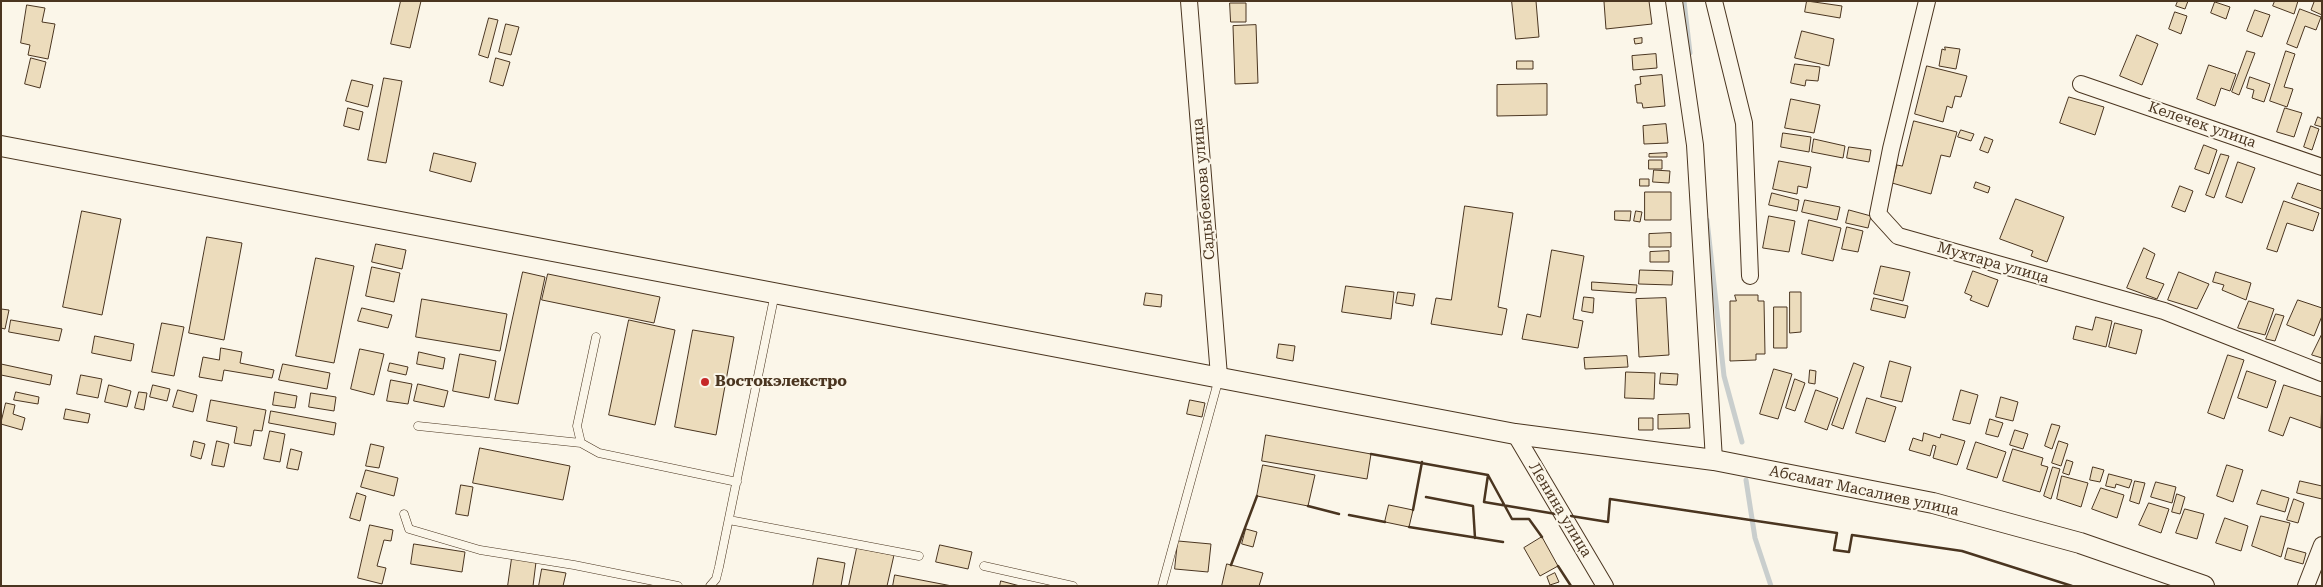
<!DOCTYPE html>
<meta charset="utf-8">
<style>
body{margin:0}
#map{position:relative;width:2323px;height:587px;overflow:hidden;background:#fbf6e9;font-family:"Roboto Serif",serif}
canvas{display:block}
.frame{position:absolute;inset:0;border:2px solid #4a3520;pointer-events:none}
</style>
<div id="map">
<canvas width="2323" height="587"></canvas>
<div class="frame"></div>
</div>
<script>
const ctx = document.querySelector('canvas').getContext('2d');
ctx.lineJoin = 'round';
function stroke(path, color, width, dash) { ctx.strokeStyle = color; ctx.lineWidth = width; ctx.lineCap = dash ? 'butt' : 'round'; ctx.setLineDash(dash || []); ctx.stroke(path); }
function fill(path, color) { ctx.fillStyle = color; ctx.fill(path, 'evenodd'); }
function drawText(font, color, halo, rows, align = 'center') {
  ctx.font = font + ' "Roboto Serif",serif'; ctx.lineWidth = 4; ctx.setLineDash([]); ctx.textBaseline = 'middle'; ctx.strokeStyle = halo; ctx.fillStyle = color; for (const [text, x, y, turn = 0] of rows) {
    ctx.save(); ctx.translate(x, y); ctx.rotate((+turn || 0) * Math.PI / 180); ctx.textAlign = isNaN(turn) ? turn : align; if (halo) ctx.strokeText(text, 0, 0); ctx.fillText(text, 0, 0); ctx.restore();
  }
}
stroke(new Path2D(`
 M1684 1 1690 53
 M1707 220 1724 376 1742 442
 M1746 480 1755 538 1771 586`), '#c9cecd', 5);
const building = new Path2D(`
 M401 1H421L410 48 391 44Z
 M1512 1H1536L1539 37 1516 39Z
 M1649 1 1652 24 1606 29 1604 2Z
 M1807 1 1842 6 1840 18 1805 12Z
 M2178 1H2188L2185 9 2176 6Z
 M2275 1H2298L2294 14 2273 6Z
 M2313 1H2322V15L2311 10 2314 2Z
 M2215 2 2230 7 2226 19 2211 13Z
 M1230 3H1246V22H1231Z
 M27 5 45 8 42 22 55 24 48 59 28 55 30 45 21 43Z
 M2300 9 2321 17 2316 30 2305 26 2297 48 2287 44Z
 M2255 10 2270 15 2262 37 2247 31Z
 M2175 12 2187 16 2181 34 2169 29Z
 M489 18 498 20 488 58 479 55Z
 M506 24 519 27 511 55 499 52Z
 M1256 25 1258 83 1235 84 1233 26Z
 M1802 31 1834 39 1829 66 1795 58Z
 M2137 35 2158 44 2142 85 2120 76Z
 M1642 38V43L1635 44 1634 39Z
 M1945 47 1960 49 1956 69 1939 66 1942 49 1945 50Z
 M2247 51 2255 53 2239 95 2232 92Z
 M2286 51 2295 54 2284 87 2293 89 2287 107 2270 101Z
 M1656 54 1657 68 1633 70 1632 56Z
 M31 58 46 62 40 88 25 84Z
 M496 58 510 62 503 86 490 82Z
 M1517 61H1533V69H1517Z
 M1795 64 1820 67 1818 81 1806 80 1805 86 1791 83Z
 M2209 65 2236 74 2230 91 2221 88 2215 106 2197 99Z
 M1927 66 1967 76 1961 97 1955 96 1952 108 1947 106 1943 122 1915 114Z
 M1662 75 1665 106 1643 108 1642 103H1637L1635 85 1641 84 1640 77Z
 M2250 77 2270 84 2264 102 2252 98 2254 90 2247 88Z
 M384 78 402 81 386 163 368 160Z
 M352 80 373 85 368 107 346 101Z
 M1547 84V115L1497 116V85Z
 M2069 97 2104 107 2095 135 2060 123Z
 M1791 99 1820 105 1814 133 1785 128Z
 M348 108 363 112 359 130 344 126Z
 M2285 108 2302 113 2294 137 2277 132Z
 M2318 117 2322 119V127L2315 125Z
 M1914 121 1957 132 1950 157 1941 155 1931 194 1892 183 1897 165 1902 166Z
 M1666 124 1668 143 1644 144 1643 126Z
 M2311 126 2319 129 2312 150 2304 147Z
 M1961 130 1974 134 1971 141 1958 137Z
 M1783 133 1811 137 1809 152 1781 147Z
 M1985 137 1993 140 1988 153 1980 150Z
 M1814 139 1845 146 1843 158 1812 152Z
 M2204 145 2217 150 2209 174 2195 169Z
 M1849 147 1871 150 1869 162 1847 158Z
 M434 153 476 163 471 182 430 171Z
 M1667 153V157H1649V154Z
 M2221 154 2229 156 2214 198 2206 195Z
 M1649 160H1662V169H1649Z
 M1779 161 1811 167 1807 188 1798 186 1797 194 1773 189Z
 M2238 162 2255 168 2242 203 2226 197Z
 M1654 170 1670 171 1669 183 1653 182Z
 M1640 179H1649V186H1640Z
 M1976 182 1990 187 1988 193 1974 188Z
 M2298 183 2322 191V209L2292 198Z
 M2180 186 2193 191 2185 212 2172 207Z
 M1645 192H1671V220H1645Z
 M1772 193 1799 200 1797 211 1769 205Z
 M2016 199 2064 217 2047 262 2031 256 2033 251 2000 239Z
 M1805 200 1840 207 1837 220 1802 212Z
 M2284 201 2319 213 2313 231 2287 223 2277 252 2267 249Z
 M1465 206 1513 213 1498 307 1507 309 1502 335 1431 324 1436 298 1451 300Z
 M1849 210 1871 216 1868 228 1846 223Z
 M82 211 121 219 102 315 63 307Z
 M1615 211H1631L1630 221 1615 220Z
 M1636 211 1642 212 1640 222 1634 221Z
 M1769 216 1795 221 1789 252 1763 248Z
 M1809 220 1841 228 1833 261 1802 254Z
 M1847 227 1863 231 1858 252 1842 249Z
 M1671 233V247H1649V234Z
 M207 237 242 243 224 340 189 333Z
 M376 244 406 250 402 269 372 262Z
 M2144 248 2155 254 2146 278 2164 284 2157 299 2127 288Z
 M1552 250 1584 256 1573 319 1583 321 1578 348 1522 339 1527 314 1540 317Z
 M1669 251V262H1650V252Z
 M316 258 354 266 334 363 296 356Z
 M1881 266 1910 272 1903 301 1874 294Z
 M372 267 400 273 394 302 366 296Z
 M1640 270 1673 271 1672 285 1639 284Z
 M1973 271 1998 280 1988 307 1970 300 1972 296 1965 293Z
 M523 272 545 277 518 404 495 400Z
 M2179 272 2209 284 2197 309 2168 300Z
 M2216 272 2251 283 2246 300 2222 290 2224 285 2213 282Z
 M548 274 660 297 654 323 542 300Z
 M1592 282 1637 285 1636 293 1592 290Z
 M1346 286 1394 292 1391 319 1342 312Z
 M1398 292 1415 294 1413 306 1396 303Z
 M1790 292H1801V332L1790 333Z
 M1146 293 1162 295 1161 307 1144 305Z
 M1735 295H1758V301H1764L1765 354H1756V360L1730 361V301H1736Z
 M1584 297 1594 298 1593 313 1582 311Z
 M1666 298 1669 355 1639 357 1636 299Z
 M1874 298 1908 306 1905 318 1871 310Z
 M422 299 507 314 500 351 416 337Z
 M2298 300 2322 308V316L2314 336 2287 325Z
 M2249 301 2274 309 2265 335 2238 328Z
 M1774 307H1787V348H1774Z
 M362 308 392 315 388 328 358 321Z
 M1 309 9 310 5 329 1 328Z
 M2276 314 2284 316 2275 341 2266 339Z
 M2096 317 2112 321 2106 347 2073 339 2076 326 2092 330Z
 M11 320 62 329 59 341 9 332Z
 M629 320 675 330 655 425 609 415Z
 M162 323 184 327 174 376 152 372Z
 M2115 323 2142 330 2136 354 2109 347Z
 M693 330 734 337 716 435 675 427Z
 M2322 334V358L2312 355Z
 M95 336 134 344 131 361 92 353Z
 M1279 344 1295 346 1293 361 1277 358Z
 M221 348 242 352 240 363 274 370 272 378 224 370 222 381 199 377 203 357 219 360Z
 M360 349 384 354 374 395 351 389Z
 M419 352 445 358 443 369 417 364Z
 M460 354 496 361 489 398 453 391Z
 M2228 355 2244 360 2224 419 2208 413Z
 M1627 356 1628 367 1585 369 1584 358Z
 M1890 361 1911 367 1902 402 1881 397Z
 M390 363 408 367 406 375 388 371Z
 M1854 363 1864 367 1843 429 1832 425Z
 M1 364 52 375 50 385 1 375Z
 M283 364 330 373 327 389 279 380Z
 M1774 369 1792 374 1778 419 1760 414Z
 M1810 370 1816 371 1815 384 1809 383Z
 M2247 371 2276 381 2267 408 2238 398Z
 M1626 372 1655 373 1654 399 1625 398Z
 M1661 373 1678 374 1677 385 1660 384Z
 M81 375 102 379 98 398 77 394Z
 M1795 379 1805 383 1795 411 1786 408Z
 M391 380 412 384 408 404 387 401Z
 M418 384 448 391 444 407 414 401Z
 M109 385 131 391 127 407 105 402Z
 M153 385 170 389 167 401 150 397Z
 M2284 385 2322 397 2321 428 2290 417 2283 436 2269 431Z
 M178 390 197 395 193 412 173 407Z
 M1816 390 1838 398 1827 430 1805 422Z
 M1961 390 1978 395 1970 424 1953 420Z
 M16 392 39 397 38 404 14 400Z
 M139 392 147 393 144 410 135 408Z
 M275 392 297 396 295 408 273 405Z
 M311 393 336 397 334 411 309 407Z
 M2001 397 2018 402 2013 421 1996 417Z
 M1867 398 1896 407 1885 442 1856 433Z
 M211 400 266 410 262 431 254 430 251 446 234 443 237 427 207 421Z
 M1190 400 1205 403 1202 417 1187 414Z
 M6 403 15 405 13 414 25 418 22 430 1 424Z
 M66 409 90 414 88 423 64 419Z
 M271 411 336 423 334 435 269 423Z
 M1689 414 1690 428 1658 429V415Z
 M1639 418H1653V430H1639Z
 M1990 419 2003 423 1998 437 1986 434Z
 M2052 424 2060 426 2052 449 2045 446Z
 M2015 430 2028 434 2023 449 2010 445Z
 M270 431 285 434 280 462 264 459Z
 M1924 433 1940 438 1941 434 1965 441 1957 465 1933 458 1936 446 1933 445 1930 456 1909 450 1913 438 1922 441Z
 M1266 435 1371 454 1367 479 1262 461Z
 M194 441 205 444 201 459 191 456Z
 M217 441 229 444 224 467 212 465Z
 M2059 441 2068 444 2061 466 2052 463Z
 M1976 442 2006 452 1997 478 1967 469Z
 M371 444 384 447 379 468 366 466Z
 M480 448 570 466 563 500 473 483Z
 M291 449 302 452 298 470 287 468Z
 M2013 449 2043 458 2041 465 2048 467 2040 492 2003 481Z
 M2067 460 2073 462 2069 475 2063 473Z
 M1263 465 1315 475 1308 506 1257 496Z
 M2227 465 2243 470 2233 502 2217 496Z
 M2053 467 2060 469 2051 499 2044 496Z
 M2093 467 2104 470 2100 482 2090 480Z
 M366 470 398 478 394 496 361 487Z
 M2109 474 2132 480 2129 488 2116 484 2115 488 2106 486Z
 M2062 476 2088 483 2081 507 2057 499Z
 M2135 481 2145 483 2139 504 2130 501Z
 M2300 481 2322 486V499L2297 493Z
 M2156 482 2176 487 2172 503 2151 497Z
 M461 485 473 487 468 516 456 514Z
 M2101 488 2124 495 2117 518 2092 509Z
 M2262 490 2289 498 2285 512 2257 504Z
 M357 493 366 496 360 521 350 518Z
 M2177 494 2185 497 2180 514 2172 512Z
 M2294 499 2304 503 2298 523 2287 520Z
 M2149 503 2169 509 2161 533 2139 525Z
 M1389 505 1413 510 1409 527 1385 522Z
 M2185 509 2204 514 2197 539 2176 533Z
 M2261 516 2290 523 2281 557 2252 546Z
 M2225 518 2248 526 2241 551 2216 543Z
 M370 525 393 530 391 541 384 540 377 566 386 568 382 584 358 578Z
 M1246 529 1257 532 1253 547 1242 544Z
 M1542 537 1558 566 1540 576 1524 548Z
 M1178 541 1211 544 1208 572 1175 569Z
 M414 544 465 552 462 572 411 564Z
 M940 545 972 552 968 569 936 562Z
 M857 548 894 555 887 586H849Z
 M2288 548 2306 553 2303 564 2285 559Z
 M512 558 536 562 533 586H508Z
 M818 558 845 563 841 586H813Z
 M1227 564 1263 573 1259 586H1222Z
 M542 569 566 573 563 586H539Z
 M1555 573 1559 582 1550 585 1547 577Z
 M895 575 952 586H893Z
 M1001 581 1020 586H1000Z`);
fill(building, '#ecdcbc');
stroke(building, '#4a3520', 1);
const service = new Path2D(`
 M596 337 577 426 581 443 599 453 737 482
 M418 426 581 443
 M404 514 409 529 480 550 574 565 678 586
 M729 520 919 556
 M984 566 1073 586
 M710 586 716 579 719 567 775 293
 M1162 586 1219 378`);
const minor = new Path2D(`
 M1189 1 1219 376
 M1674 1 1695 145 1714 460
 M1714 1 1744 123 1750 276
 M1927 1 1891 149 1878 214 1898 236 2164 311 2322 373
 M2081 84 2322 167
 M1515 434 1605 586
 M2306 586 2322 545`);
const tertiary = new Path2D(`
 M1 146 1515 434 1714 460 1933 503 2080 543 2204 586`);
stroke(service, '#4a3520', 9);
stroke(minor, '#4a3520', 18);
stroke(tertiary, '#4a3520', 22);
stroke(service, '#fbf6e9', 8);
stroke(minor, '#fbf6e9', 16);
stroke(tertiary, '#fbf6e9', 20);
stroke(new Path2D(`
 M1371 454 1488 475 1512 519H1529L1542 537
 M1488 475 1484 502 1556 514
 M1426 497 1473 506 1475 538
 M1308 506 1339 514
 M1413 510 1422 462
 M1349 515 1385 522
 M1571 516 1608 522 1610 499 1837 533 1834 550 1849 552 1852 535 1962 551 2072 586
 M1409 527 1503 542
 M1231 565 1257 496
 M1558 566 1571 586`), '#4a3520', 2.5);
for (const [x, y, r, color] of [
 [705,382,5,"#c62828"]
]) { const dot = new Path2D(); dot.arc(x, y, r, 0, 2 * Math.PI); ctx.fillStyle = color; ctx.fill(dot); stroke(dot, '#fbf6e9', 2); }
drawText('15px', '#4a3520', '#fbf6e9', [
 ["Келечек улица",2202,125,19],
 ["Садыбекова улица",1204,189,-95],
 ["Мухтара улица",1993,263,16],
 ["Абсамат Масалиев улица",1864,491,12],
 ["Ленина улица",1560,510,59]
]);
drawText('bold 15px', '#4a3520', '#fbf6e9', [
 ["Востокэлекстро",715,382]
], 'left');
</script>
